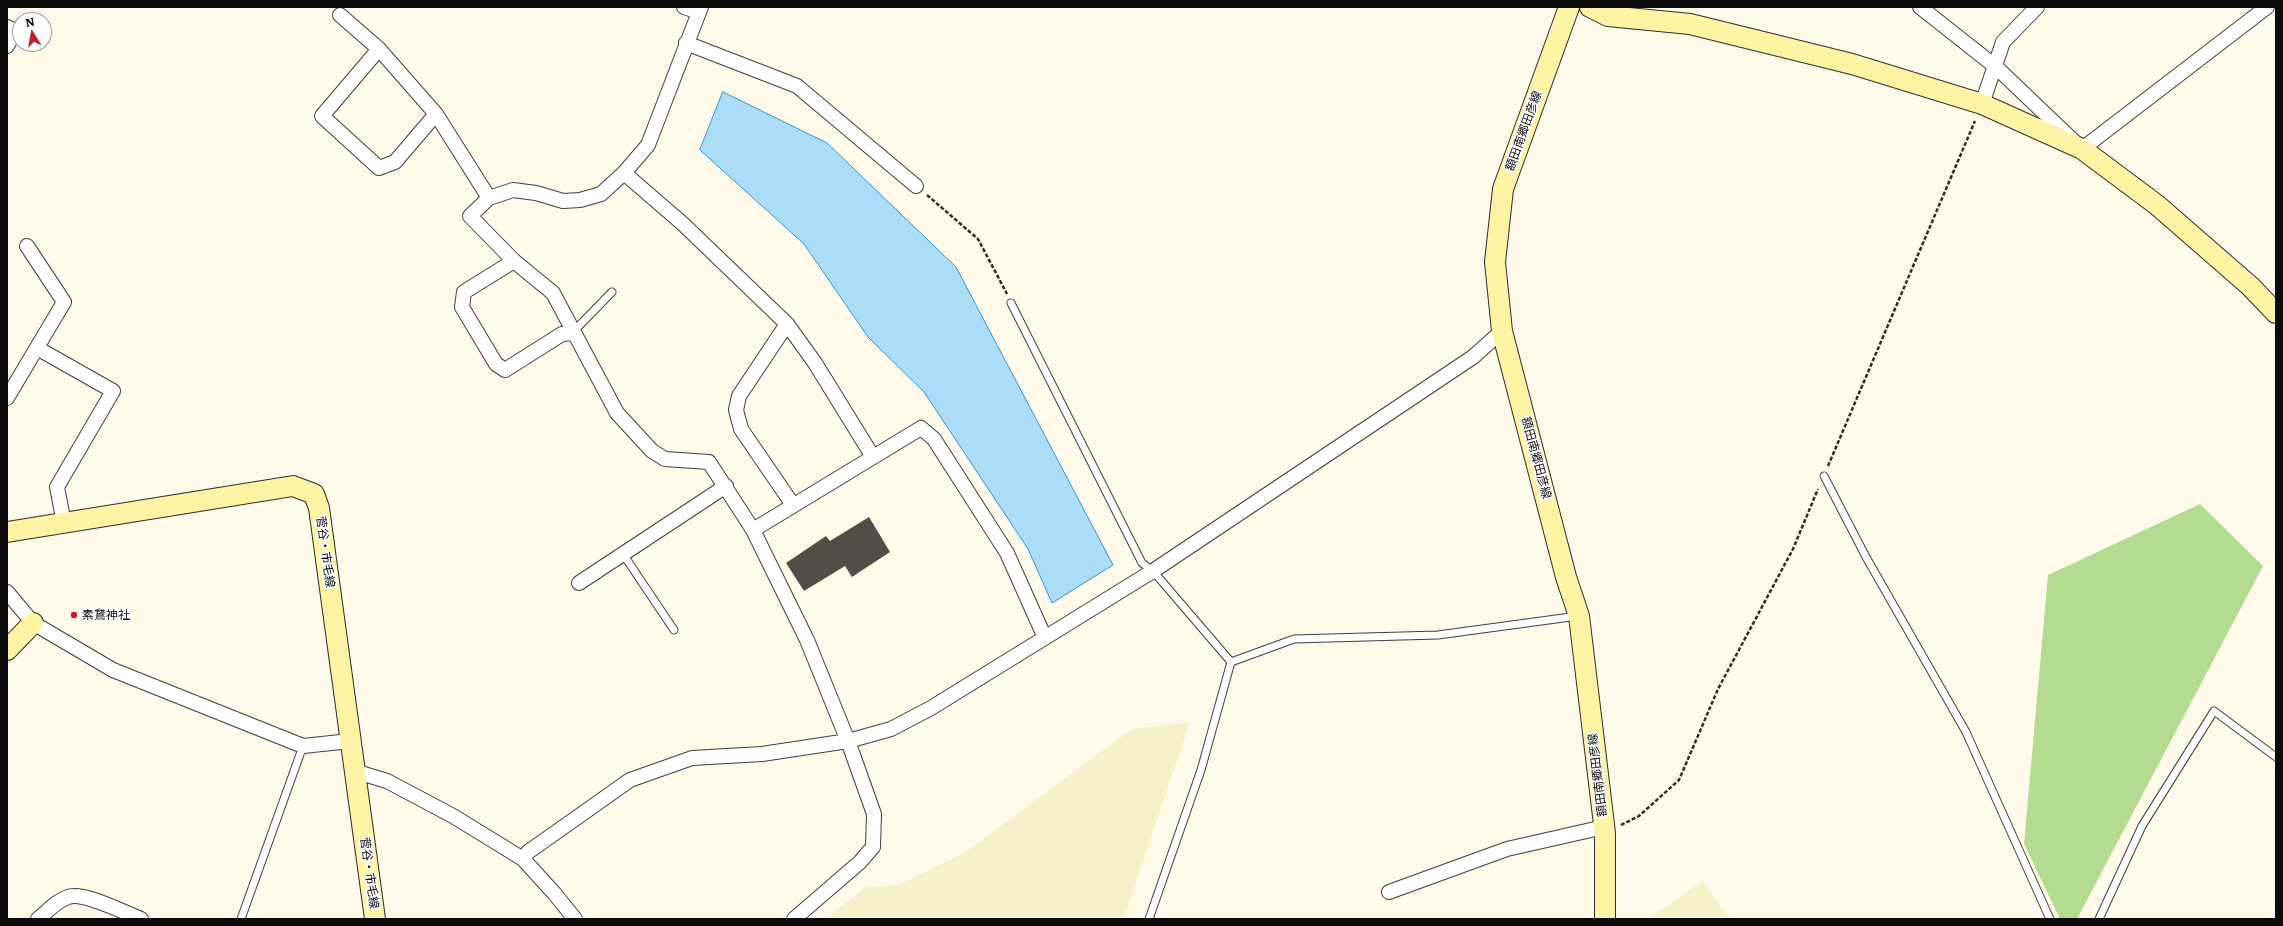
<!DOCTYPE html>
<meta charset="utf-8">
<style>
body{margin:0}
#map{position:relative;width:2283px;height:926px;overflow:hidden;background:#fffae9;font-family:Literata,serif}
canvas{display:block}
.frame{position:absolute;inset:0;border:8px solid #0b0b0b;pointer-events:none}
.north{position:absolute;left:12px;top:12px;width:40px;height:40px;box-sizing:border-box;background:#fff;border:1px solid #9d9d9d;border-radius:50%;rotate:349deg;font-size:11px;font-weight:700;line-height:16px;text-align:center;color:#0b0b0b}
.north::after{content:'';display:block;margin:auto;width:14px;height:18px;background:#c01e29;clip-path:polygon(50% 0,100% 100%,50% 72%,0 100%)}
</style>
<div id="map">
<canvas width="2283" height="926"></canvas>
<div class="frame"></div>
<div class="north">N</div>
</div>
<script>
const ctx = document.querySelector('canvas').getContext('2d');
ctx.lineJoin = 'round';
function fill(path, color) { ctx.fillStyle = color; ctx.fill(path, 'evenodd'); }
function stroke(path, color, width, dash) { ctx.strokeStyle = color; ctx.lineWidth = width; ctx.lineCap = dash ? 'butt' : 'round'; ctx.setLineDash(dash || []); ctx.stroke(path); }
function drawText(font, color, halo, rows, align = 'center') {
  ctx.font = font + ' Literata,"Noto Sans JP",serif'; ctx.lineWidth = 4; ctx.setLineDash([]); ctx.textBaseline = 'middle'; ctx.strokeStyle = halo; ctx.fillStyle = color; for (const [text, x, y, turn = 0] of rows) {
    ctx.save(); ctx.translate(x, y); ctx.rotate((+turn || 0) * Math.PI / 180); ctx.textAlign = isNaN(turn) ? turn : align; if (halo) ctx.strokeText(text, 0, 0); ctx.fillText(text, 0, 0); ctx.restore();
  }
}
fill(new Path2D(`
 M1190 722 1124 919H826L864 888 901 884 964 853 1132 729Z
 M1703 881 1730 919H1648Z`), '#f6f1c8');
fill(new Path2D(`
 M2200 504 2263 566 2077 919H2060L2024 844 2048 575Z`), '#b4dc90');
const water = new Path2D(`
 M723 92 827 143 956 267 1113 565 1052 603 1028 549 924 392 868 337 804 244 700 150Z`);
fill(water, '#abddf9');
stroke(water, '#2f95d3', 1);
fill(new Path2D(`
 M869 517 890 552 852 577 845 566 804 591 786 563 826 536 830 541Z`), '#544c47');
const lane = new Path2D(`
 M1011 303 1142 563 1153 571 1231 662 1201 770 1149 919
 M573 332 612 292
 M1824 476 1866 557 1966 732 2050 919
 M623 554 674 630
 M1231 662 1294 639 1438 635 1578 616
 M241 919 303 746
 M2099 919 2142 826 2214 711 2276 757`);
const street = new Path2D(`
 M684 7 699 12
 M701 7 648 145 624 173 601 194 580 200 563 201 536 193 513 190 489 198 470 216 514 261 553 293 617 413 652 451 665 459 709 462 753 530 921 428 934 439 1007 553 1045 638
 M1920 7 1996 67 2082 149 2267 7
 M340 15 379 49 436 114 489 198
 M7 27 15 31 7 46
 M686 43 797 86 916 186
 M379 49 322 116 379 168 395 162 436 114
 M1982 104 2003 42 2037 7
 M624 173 683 224 787 324 815 363 873 457
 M514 261 464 292 462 307 496 364 505 370 562 334 573 333
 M787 324 739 396 736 410 741 429 793 505
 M37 348 113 391 57 487 64 523
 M7 398 64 302 27 246
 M753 530 807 640 848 741 874 814 873 847 860 862 794 919
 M579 583 726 486
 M7 592 33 623 113 670 303 746 350 741
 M354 771 387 781 453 816 523 859 554 893 575 919
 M523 859 528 852 630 780 692 758 762 754 848 741 891 729 931 708 1153 571 1473 357 1502 331
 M1389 892 1507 849 1604 827
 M38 919C48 911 56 901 68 897 83 891 125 913 141 919`);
const secondary = new Path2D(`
 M1569 7 1503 189 1495 262 1502 331 1566 577 1579 616 1605 833V919
 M1590 7 1608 16 1690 24 1852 64 1982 104 2082 149 2157 205 2250 286 2276 313
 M7 532 293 486 314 494 319 508 375 919
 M7 650 33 623`);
stroke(lane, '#3e3e3e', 9);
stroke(street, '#3e3e3e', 16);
stroke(secondary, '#2d2d2d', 22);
stroke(new Path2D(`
 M927 195 978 239 1007 294
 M1828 466 1975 121
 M1621 825 1639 816 1679 780 1718 689 1793 549 1818 489`), '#2d2d2d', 2.5, [4, 2]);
stroke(lane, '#fff', 7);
stroke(street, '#fff', 14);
stroke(secondary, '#fff3a4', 20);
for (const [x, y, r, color] of [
 [74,615,4,"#c01e29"]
]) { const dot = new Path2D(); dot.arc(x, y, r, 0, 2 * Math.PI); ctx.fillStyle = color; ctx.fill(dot); stroke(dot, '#fff', 1.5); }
drawText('12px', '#0b0b0b', '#fff', [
 ["額田南郷田彦線",1524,131,-70],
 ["額田南郷田彦線",1536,458,75],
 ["菅谷・市毛線",325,552,82],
 ["額田南郷田彦線",1598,775,-97],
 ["菅谷・市毛線",369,873,82]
]);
drawText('12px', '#0b0b0b', '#fff', [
 ["素鵞神社",82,615]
], 'left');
</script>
